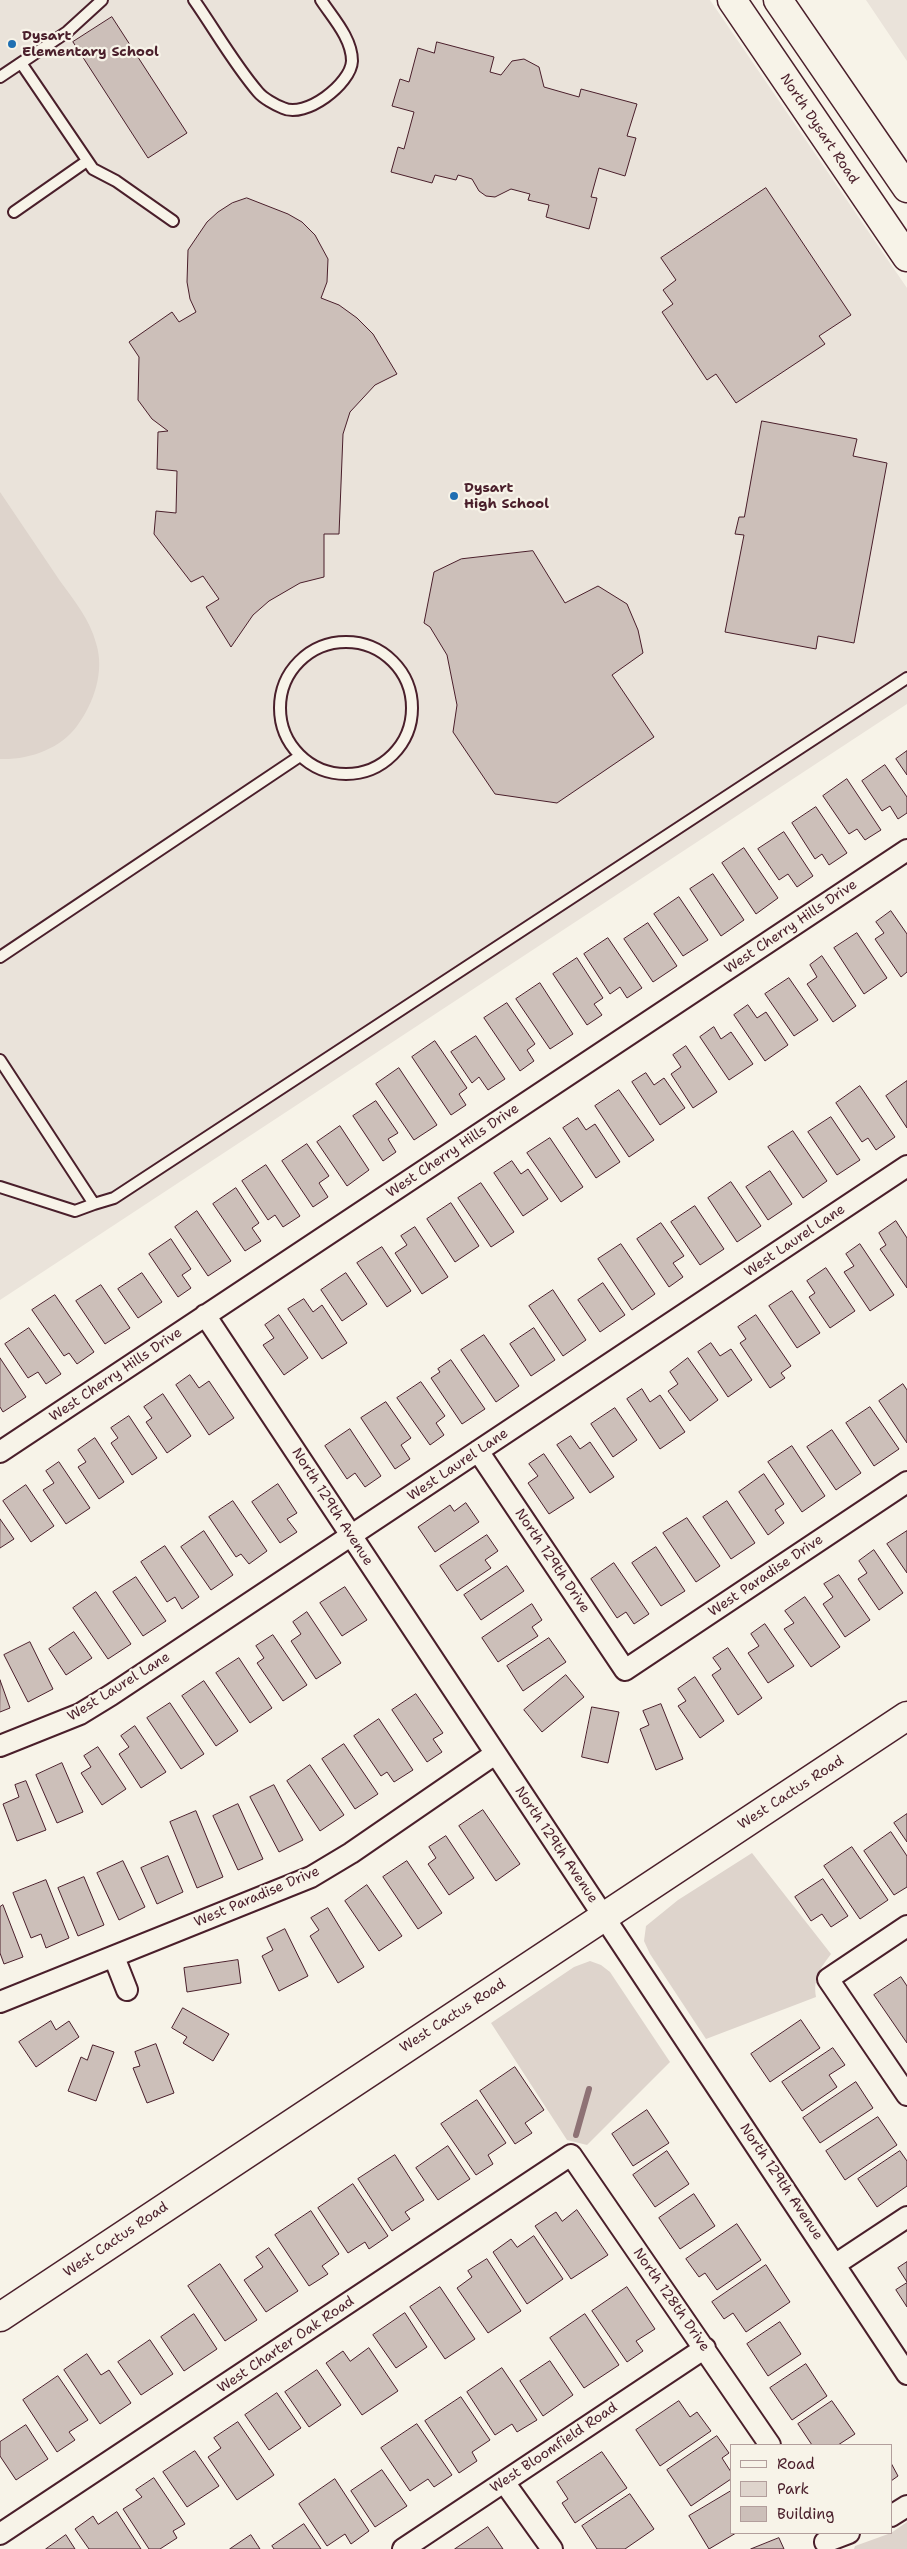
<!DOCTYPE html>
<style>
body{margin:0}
#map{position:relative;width:907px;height:2549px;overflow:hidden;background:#f7f3e8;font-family:"Shantell Sans",sans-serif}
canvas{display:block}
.legend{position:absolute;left:730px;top:2444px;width:162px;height:90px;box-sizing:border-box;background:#f7f3e8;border:1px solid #b29e9c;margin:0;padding:6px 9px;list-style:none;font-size:15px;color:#4a1f2b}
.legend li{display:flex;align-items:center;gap:10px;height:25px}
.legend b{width:25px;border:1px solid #b29e9c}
</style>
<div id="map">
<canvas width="907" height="2549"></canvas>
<ul class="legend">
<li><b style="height:6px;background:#f7f3e8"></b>Road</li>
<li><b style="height:14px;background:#ded4cc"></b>Park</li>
<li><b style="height:14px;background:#ccbfb9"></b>Building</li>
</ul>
</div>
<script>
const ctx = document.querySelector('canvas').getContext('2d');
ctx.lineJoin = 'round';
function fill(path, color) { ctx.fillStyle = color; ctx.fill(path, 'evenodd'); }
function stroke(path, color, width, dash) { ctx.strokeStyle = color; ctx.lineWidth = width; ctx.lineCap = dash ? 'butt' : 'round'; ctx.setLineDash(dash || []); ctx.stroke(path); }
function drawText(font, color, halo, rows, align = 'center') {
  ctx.font = font + ' "Shantell Sans",sans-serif'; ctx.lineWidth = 4.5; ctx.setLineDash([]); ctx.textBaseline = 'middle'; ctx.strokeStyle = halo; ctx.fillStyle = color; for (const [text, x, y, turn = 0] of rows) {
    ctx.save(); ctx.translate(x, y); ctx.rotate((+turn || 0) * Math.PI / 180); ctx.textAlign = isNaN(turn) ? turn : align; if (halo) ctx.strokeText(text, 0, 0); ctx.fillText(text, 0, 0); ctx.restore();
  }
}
fill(new Path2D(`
 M0 0H710L907 288V704L0 1300Z
 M866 0H907V61Z`), '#eae3da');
fill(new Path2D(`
 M0 492C20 522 40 551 60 581 74 600 90 620 96 643 105 671 94 703 77 726 60 749 29 760 0 759Z
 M752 1853 831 1954C820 1969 813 1977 816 1997L706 2039 650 1954 644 1941 646 1926 678 1900Z
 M590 1961 601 1965 610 1972 670 2062 587 2145 567 2140 491 2023 574 1967Z
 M907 2522V2549H854L855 2546 891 2533Z`), '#ded4cc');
stroke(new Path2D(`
 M576 2135 589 2089`), '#8e7275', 6);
const building = new Path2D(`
 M112 17 187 133 148 158 73 42Z
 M437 42 494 57 490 72 501 75 512 61 524 59 539 67 544 87 579 97 581 89 637 104 627 136 636 138 625 176 599 168 591 197 597 198 589 229 546 217 549 205 528 200 530 194 511 189 495 197 486 196 479 191 472 179 458 175 456 180 435 175 432 183 391 172 398 147 404 149 414 112 392 106 400 79 409 82 418 48 434 53Z
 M766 188 851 315 819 336 825 344 736 403 716 374 707 380 662 312 673 304 663 290 676 280 661 258Z
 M247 198 288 214 302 222 315 235 328 259 327 282 321 298 339 305 357 318 373 334 397 374 375 385 350 412 343 434 339 534H324V577L300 583 269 601 253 615 231 647 206 607 219 599 203 576 191 582 154 534 156 511 176 513 177 471 157 469 158 432 168 431 152 419 138 400 139 357 129 342 172 312 179 322 196 312 190 299 187 282 188 250 207 222 218 212 232 203Z
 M762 421 857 439 853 456 887 463 854 643 818 636 816 649 725 632 744 535 735 534 739 517H744Z
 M533 551 565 603 598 586 627 604 638 630 643 653 612 675 654 737 557 803 495 794 453 732 457 705 447 655 430 627 424 623 434 572 461 559Z
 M907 751V775L896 759Z
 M885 765 907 797V813L898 819 890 806 882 811 862 781Z
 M847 779 881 830 865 840 857 829 849 834 823 796Z
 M816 807 847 853 829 865 822 854 815 859 792 823Z
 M784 832 813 876 797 887 788 874 779 880 758 849Z
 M744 848 778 898 756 914 722 863Z
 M713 874 744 920 721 936 690 889Z
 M679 897 708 940 683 956 654 914Z
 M891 911 907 934V972L901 977 875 939 884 933 876 922Z
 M648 923 677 966 653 982 624 939Z
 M857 933 887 978 864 994 834 948Z
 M608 938 642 988 627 998 620 987 610 994 584 954Z
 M822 956 856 1006 833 1022 807 984 817 977 810 965Z
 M577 958 603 998 594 1004 602 1015 587 1025 553 974Z
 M789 978 818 1020 794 1036 765 994Z
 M540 983 573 1034 550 1049 516 999Z
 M507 1003 535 1044 527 1050 534 1061 520 1071 484 1018Z
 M748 1005 757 1018 766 1012 788 1045 765 1061 734 1015Z
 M714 1027 721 1039 731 1032 753 1064 729 1080 700 1037Z
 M476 1036 505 1079 488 1090 479 1077 472 1083 451 1052Z
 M435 1041 467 1088 459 1094 466 1105 451 1115 412 1057Z
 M686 1046 717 1092 693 1108 671 1074 681 1067 673 1055Z
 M399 1068 437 1125 414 1140 376 1084Z
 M646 1073 654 1085 664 1078 685 1108 660 1125 632 1082Z
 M907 1081V1128L886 1096Z
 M860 1086 895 1137 876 1150 868 1138 862 1142 836 1103Z
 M619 1090 654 1140 629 1157 595 1106Z
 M376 1101 398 1133 388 1139 396 1152 383 1161 353 1116Z
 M831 1117 860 1160 837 1175 808 1132Z
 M578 1118 586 1130 595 1124 620 1162 596 1178 563 1128Z
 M340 1126 369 1170 347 1186 317 1142Z
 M793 1131 827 1181 803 1198 768 1147Z
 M550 1138 583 1187 561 1202 527 1153Z
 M307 1144 329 1176 319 1183 328 1197 313 1207 282 1161Z
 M512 1161 521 1174 528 1169 548 1199 523 1216 494 1173Z
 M266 1165 300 1216 283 1227 275 1215 268 1220 242 1181Z
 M770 1171 792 1204 768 1220 746 1187Z
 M731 1182 761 1226 737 1242 708 1198Z
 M481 1183 514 1232 491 1247 458 1198Z
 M236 1188 259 1223 252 1228 261 1241 245 1251 213 1204Z
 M451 1203 479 1246 455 1262 427 1219Z
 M695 1206 724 1249 700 1265 671 1222Z
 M197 1211 231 1261 208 1276 175 1227Z
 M896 1221 907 1238V1288L880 1249 886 1245 879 1233Z
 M661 1223 684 1256 673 1263 683 1277 669 1287 637 1239Z
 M415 1227 448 1277 422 1294 395 1253 407 1245 401 1236Z
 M171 1239 191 1269 182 1275 191 1288 178 1297 149 1254Z
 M621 1244 655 1294 632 1310 598 1259Z
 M860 1244 894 1295 870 1311 844 1272 854 1266 846 1254Z
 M382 1247 411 1291 387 1307 357 1263Z
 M826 1268 855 1311 830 1328 809 1297 815 1293 807 1281Z
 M142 1273 162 1302 138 1318 118 1289Z
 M346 1273 367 1304 342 1321 321 1290Z
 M603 1283 625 1315 600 1332 578 1300Z
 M101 1285 130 1328 105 1344 76 1301Z
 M553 1290 586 1340 563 1356 529 1306Z
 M792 1291 820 1333 797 1348 769 1306Z
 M55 1295 94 1352 77 1364 69 1353 64 1356 32 1310Z
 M304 1299 313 1312 322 1305 347 1343 322 1359 288 1309Z
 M279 1315 308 1358 284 1375 263 1345 274 1338 265 1325Z
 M756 1315 791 1366 781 1373 785 1378 770 1388 740 1343 746 1339 738 1327Z
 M29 1328 61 1374 46 1384 38 1372 28 1378 5 1344Z
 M534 1328 555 1360 531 1376 510 1344Z
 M484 1335 519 1386 496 1402 461 1350Z
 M711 1343 720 1356 731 1349 752 1380 728 1397 698 1352Z
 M0 1358 26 1397 3 1412 0 1407Z
 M688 1358 718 1400 690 1421 668 1391 678 1384 670 1372Z
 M451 1360 485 1409 462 1424 431 1378 440 1372 438 1369Z
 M190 1375 199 1388 209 1381 234 1418 209 1435 176 1385Z
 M421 1382 445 1416 436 1423 444 1435 430 1445 397 1398Z
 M903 1384 907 1390V1443L879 1401Z
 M642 1389 650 1402 660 1395 685 1432 660 1449 627 1399Z
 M163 1394 191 1436 167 1453 146 1422 152 1418 144 1407Z
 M386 1402 411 1438 401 1445 410 1459 395 1469 361 1418Z
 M870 1407 899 1449 874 1466 846 1423Z
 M615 1408 637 1440 613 1457 591 1424Z
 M129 1416 157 1458 132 1475 111 1443 118 1438 111 1428Z
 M350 1429 381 1476 365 1487 355 1473 347 1479 325 1446Z
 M832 1430 861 1473 836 1490 807 1447Z
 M571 1436 580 1449 590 1442 614 1477 590 1493 557 1445Z
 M95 1438 124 1482 99 1499 78 1467 86 1462 78 1450Z
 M792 1446 825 1496 802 1512 768 1462Z
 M544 1454 574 1498 549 1514 528 1483 538 1476 529 1464Z
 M59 1462 90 1508 66 1524 43 1490 54 1483 46 1471Z
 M764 1474 784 1504 775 1510 784 1523 768 1535 739 1492Z
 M278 1484 297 1513 287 1519 297 1532 280 1543 252 1502Z
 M26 1485 54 1526 31 1542 3 1501Z
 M233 1501 267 1551 249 1564 241 1554 236 1557 209 1517Z
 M727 1501 755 1543 731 1559 703 1517Z
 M466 1503 479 1522 435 1552 418 1527 450 1505 454 1511Z
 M687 1518 720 1566 696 1582 663 1533Z
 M0 1519 14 1539 0 1548Z
 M204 1531 233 1575 211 1590 181 1547Z
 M907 1531V1573L887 1544Z
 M487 1535 498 1551 485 1560 491 1568 457 1591 440 1566Z
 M165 1546 199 1597 182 1609 175 1597 167 1602 141 1562Z
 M656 1547 685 1591 661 1606 632 1563Z
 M874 1550 903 1593 879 1610 858 1579 867 1573 859 1561Z
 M614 1563 649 1614 634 1624 626 1612 617 1618 591 1579Z
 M507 1566 524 1591 481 1620 464 1595Z
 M839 1575 870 1620 845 1637 823 1604 833 1597 824 1584Z
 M136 1577 166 1621 143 1636 113 1592Z
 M345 1587 367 1620 342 1636 320 1603Z
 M96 1592 131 1644 108 1659 73 1608Z
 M805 1597 840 1647 811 1667 784 1629 794 1623 785 1611Z
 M532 1604 542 1620 532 1627 538 1636 498 1662 482 1638Z
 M307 1612 341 1663 316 1679 291 1641 301 1634 293 1622Z
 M765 1624 794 1666 768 1683 748 1653 759 1646 751 1634Z
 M74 1632 92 1658 66 1675 49 1649Z
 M273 1635 307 1685 283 1701 257 1663 264 1658 256 1646Z
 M549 1638 566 1662 523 1691 507 1666Z
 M30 1642 53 1689 28 1702 4 1655Z
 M728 1648 762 1698 738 1715 712 1675 721 1669 713 1658Z
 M239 1658 272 1708 250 1723 216 1673Z
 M566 1675 584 1697 542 1732 524 1710Z
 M695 1677 724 1721 700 1738 678 1706 686 1701 678 1689Z
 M0 1680 10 1708 0 1712Z
 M204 1681 238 1731 216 1746 182 1696Z
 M416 1694 443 1733 433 1739 442 1752 427 1762 392 1710Z
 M170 1703 204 1754 181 1769 147 1718Z
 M661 1704 683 1759 656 1770 640 1729 649 1725 643 1711Z
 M592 1707 619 1712 608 1763 582 1757Z
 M379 1719 413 1770 394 1782 387 1772 381 1776 354 1736Z
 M135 1726 166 1772 141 1788 119 1754 129 1747 121 1736Z
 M344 1744 378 1794 355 1809 322 1759Z
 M98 1747 126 1789 102 1805 81 1773 91 1767 84 1756Z
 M62 1763 83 1812 57 1823 36 1775Z
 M310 1765 344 1815 320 1831 287 1781Z
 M26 1781 46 1830 17 1841 3 1804 19 1797 15 1785Z
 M274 1785 303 1840 279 1852 250 1797Z
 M238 1804 263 1859 238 1870 213 1816Z
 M483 1810 520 1864 496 1881 459 1826Z
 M196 1811 223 1877 197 1888 170 1822Z
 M907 1814V1842L894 1823Z
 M891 1832 907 1856V1887L894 1895 864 1851Z
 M446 1836 474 1878 449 1895 428 1864 436 1858 429 1847Z
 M852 1847 888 1900 860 1919 824 1866Z
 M168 1856 183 1892 157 1904 141 1868Z
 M123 1861 145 1907 119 1920 97 1873Z
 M407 1861 442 1913 418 1929 383 1877Z
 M84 1877 104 1925 78 1936 58 1888Z
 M823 1879 848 1916 831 1927 822 1914 811 1921 795 1897Z
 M46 1880 69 1938 46 1948 41 1934 31 1938 13 1893Z
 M367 1885 402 1936 379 1951 345 1901Z
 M3 1905 23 1957 4 1964 0 1953V1907Z
 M328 1908 364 1967 338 1983 310 1936 319 1930 311 1918Z
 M285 1929 308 1976 279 1991 262 1956 273 1950 267 1938Z
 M238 1960 241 1983 187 1992 184 1968Z
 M901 1977 907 1986V2043L874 1995Z
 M183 2008 229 2034 213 2061 183 2043 187 2037 172 2028Z
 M801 2020 820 2048 770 2082 751 2054Z
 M51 2021 56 2030 69 2021 79 2037 36 2067 19 2042Z
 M156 2044 174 2093 147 2103 133 2068 140 2066 135 2052Z
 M93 2045 114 2052 96 2101 68 2091 81 2057 87 2060Z
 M833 2048 845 2065 829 2075 837 2087 802 2111 782 2082Z
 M515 2067 544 2110 525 2123 532 2133 515 2144 480 2091Z
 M856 2082 873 2108 820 2143 803 2118Z
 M477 2100 506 2143 488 2155 493 2164 476 2175 441 2124Z
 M647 2110 669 2143 633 2166 612 2134Z
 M878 2117 897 2145 845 2180 826 2151Z
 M448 2146 470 2179 438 2200 416 2168Z
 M667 2151 689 2184 655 2207 633 2175Z
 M900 2151 907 2161V2186L877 2207 858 2179Z
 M395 2155 424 2200 405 2212 410 2219 392 2231 358 2179Z
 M353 2184 388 2236 369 2249 365 2242 348 2253 318 2208Z
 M694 2194 715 2226 680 2249 659 2218Z
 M577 2210 608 2255 571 2279 535 2226 556 2212 562 2221Z
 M311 2211 339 2254 322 2266 328 2274 309 2286 275 2235Z
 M737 2224 761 2260 717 2290 705 2273 699 2277 686 2259Z
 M534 2236 563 2279 527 2304 493 2252 511 2239 517 2247Z
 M269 2248 298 2291 266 2312 244 2280 263 2267 256 2257Z
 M487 2259 521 2311 488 2333 457 2288 472 2277 468 2271Z
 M907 2262V2282L898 2268Z
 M220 2264 257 2320 225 2341 188 2286Z
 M766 2265 790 2302 746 2332 733 2313 724 2319 712 2302Z
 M907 2283V2307L896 2290Z
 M440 2287 475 2339 445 2359 410 2307Z
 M627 2287 655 2329 636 2341 643 2351 627 2362 592 2311Z
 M405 2313 427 2347 396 2368 373 2335Z
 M194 2314 217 2349 184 2371 161 2337Z
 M585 2314 619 2365 584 2388 550 2338Z
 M780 2322 801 2354 768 2376 747 2344Z
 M150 2340 173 2374 141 2395 118 2362Z
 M369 2348 398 2391 362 2415 326 2363 343 2351 350 2361Z
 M87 2354 101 2375 109 2370 131 2403 100 2424 64 2370Z
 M550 2361 573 2395 543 2416 520 2381Z
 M806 2364 827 2396 792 2420 770 2388Z
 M502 2368 537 2420 517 2432 512 2424 495 2435 467 2392Z
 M317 2370 341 2405 309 2427 285 2392Z
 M58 2376 88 2420 69 2432 75 2440 57 2452 23 2400Z
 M277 2393 301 2428 269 2450 245 2415Z
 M461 2397 490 2440 472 2452 477 2461 459 2473 425 2421Z
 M679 2401 690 2417 697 2412 711 2431 660 2466 636 2430Z
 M832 2401 855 2434 838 2445H812L798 2424Z
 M238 2422 274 2475 237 2500 208 2457 221 2448 214 2438Z
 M417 2424 452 2475 434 2487 428 2479 410 2491 381 2448Z
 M26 2425 48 2459 16 2480 0 2456V2442Z
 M717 2436 729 2453 722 2458 731 2472V2479L691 2506 667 2470Z
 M195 2451 219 2486 187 2507 163 2472Z
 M602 2452 627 2488 575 2523 562 2503 568 2499 557 2482Z
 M891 2463 898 2476 891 2481Z
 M382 2470 407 2506 375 2527 351 2491Z
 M154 2478 185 2524 173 2531 177 2538 160 2549H149L123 2509 142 2497 136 2490Z
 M335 2479 369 2531 351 2544 345 2534 327 2546 299 2504Z
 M731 2491V2533H736L709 2549 689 2516Z
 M630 2494 654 2529 625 2549H597L582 2526Z
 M117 2512 141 2549H89L75 2529 93 2516 98 2524Z
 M304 2524 321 2549H274L272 2546Z
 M488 2527 503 2549H455Z
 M66 2535 75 2549H46Z
 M251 2535 260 2549H230Z
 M779 2538 784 2549H751Z`);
fill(building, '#ccbfb9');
stroke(building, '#4a1f2b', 1);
const lane = new Path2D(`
 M194 0C215 30 234 64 258 92 263 98 275 105 283 108 305 119 351 84 352 61 352 38 332 17 321 0
 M21 63 93 169 116 181 173 221
 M0 77 67 32 102 0
 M14 212 87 161
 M280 708a66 66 0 1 1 132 0a66 66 0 1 1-132 0Z
 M0 957 300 756
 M0 1060 94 1204 114 1198 907 678
 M0 1187 75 1211 94 1204`);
const street = new Path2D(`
 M205 1315 907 2374
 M478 1451 625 1670 907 1482
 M0 1452 907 850
 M0 1746 80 1714 111 1695 907 1166
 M907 1926 828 1979 907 2095
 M114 1957 127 1990
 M0 2002 311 1877 351 1853 495 1754
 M836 2264 907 2217
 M504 2482 552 2549
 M891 2516 907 2506
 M0 2534 571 2155 770 2445
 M825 2542 849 2533
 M403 2549 705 2348`);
const secondary = new Path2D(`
 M0 2317 907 1716`);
const primary = new Path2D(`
 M732 0 907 257
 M778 0 907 188`);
stroke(lane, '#4a1f2b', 14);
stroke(street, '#4a1f2b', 24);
stroke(secondary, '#4a1f2b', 31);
stroke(primary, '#4a1f2b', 31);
stroke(lane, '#f7f3e8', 10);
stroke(street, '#f7f3e8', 20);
stroke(secondary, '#f7f3e8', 28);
stroke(primary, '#f7f3e8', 28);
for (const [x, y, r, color] of [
 [12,44,5,"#1f6fb2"],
 [454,496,5,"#1f6fb2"]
]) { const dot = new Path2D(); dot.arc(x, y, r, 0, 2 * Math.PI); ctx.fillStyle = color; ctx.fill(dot); stroke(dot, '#f7f3e8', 2); }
drawText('bold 14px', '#4a1f2b', '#f7f3e8', [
 ["Dysart",22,36],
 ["Elementary School",22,52],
 ["Dysart",464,488],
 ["High School",464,504]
], 'left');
drawText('14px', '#4a1f2b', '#f7f3e8', [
 ["North Dysart Road",819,129,56],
 ["West Cherry Hills Drive",791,927,-34],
 ["West Cherry Hills Drive",453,1151,-34],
 ["West Laurel Lane",795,1241,-34],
 ["West Cherry Hills Drive",116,1375,-34],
 ["West Laurel Lane",458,1465,-34],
 ["North 129th Avenue",332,1507,57],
 ["North 129th Drive",552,1561,56],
 ["West Paradise Drive",766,1576,-34],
 ["West Laurel Lane",119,1687,-32],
 ["West Cactus Road",791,1793,-33],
 ["North 129th Avenue",556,1845,56],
 ["West Paradise Drive",257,1897,-23],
 ["West Cactus Road",453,2016,-33],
 ["North 129th Avenue",781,2182,56],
 ["West Cactus Road",116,2240,-34],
 ["North 128th Drive",671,2300,55],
 ["West Charter Oak Road",286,2345,-34],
 ["West Bloomfield Road",554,2448,-34]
]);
</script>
